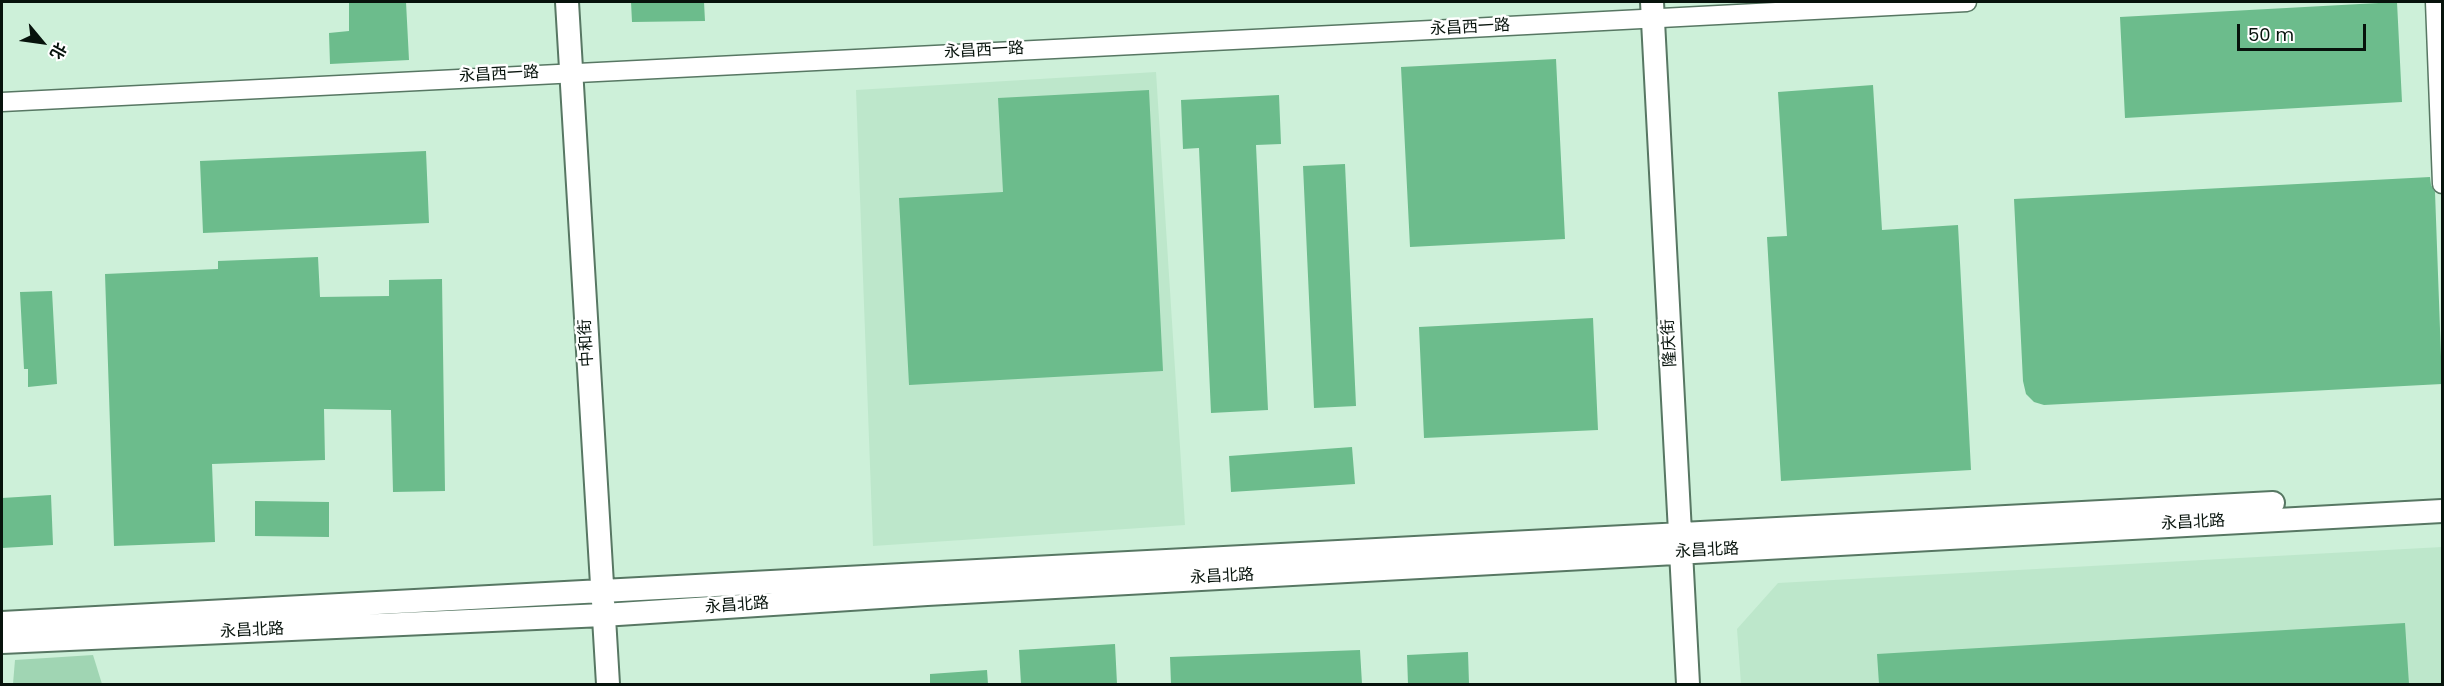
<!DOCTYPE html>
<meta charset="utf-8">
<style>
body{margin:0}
#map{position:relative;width:2444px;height:686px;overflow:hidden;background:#cdf0d9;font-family:Poppins,"Noto Sans SC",sans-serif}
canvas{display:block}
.frame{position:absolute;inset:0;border:3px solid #07130c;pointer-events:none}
.north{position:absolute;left:12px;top:12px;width:60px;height:60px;-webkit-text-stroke:4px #fff;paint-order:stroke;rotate:119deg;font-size:16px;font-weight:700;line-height:24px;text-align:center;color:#07130c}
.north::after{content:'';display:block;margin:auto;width:21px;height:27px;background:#07130c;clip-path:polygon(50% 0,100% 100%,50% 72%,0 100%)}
.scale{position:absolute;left:2237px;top:24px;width:129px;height:27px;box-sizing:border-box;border:3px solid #07130c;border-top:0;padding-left:8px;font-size:18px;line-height:21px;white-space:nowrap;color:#07130c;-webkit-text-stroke:4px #fff;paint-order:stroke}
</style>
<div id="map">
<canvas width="2444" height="686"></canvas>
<div class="frame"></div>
<div class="north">北</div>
<div class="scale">50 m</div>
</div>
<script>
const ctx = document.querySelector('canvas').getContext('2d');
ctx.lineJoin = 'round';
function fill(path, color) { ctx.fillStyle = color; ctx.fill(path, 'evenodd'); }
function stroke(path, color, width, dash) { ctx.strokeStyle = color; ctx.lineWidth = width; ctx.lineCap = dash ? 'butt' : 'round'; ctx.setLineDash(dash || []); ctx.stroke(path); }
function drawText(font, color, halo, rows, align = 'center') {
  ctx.font = font + ' Poppins,"Noto Sans SC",sans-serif'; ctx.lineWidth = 5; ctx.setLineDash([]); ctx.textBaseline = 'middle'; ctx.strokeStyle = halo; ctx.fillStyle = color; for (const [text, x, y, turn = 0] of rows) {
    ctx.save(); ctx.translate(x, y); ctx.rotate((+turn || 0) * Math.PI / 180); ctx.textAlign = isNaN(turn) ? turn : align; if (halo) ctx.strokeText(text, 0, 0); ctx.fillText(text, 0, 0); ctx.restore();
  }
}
fill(new Path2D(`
 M1156 72 1185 525 873 546 856 90Z
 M2442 547V684H1741L1737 629 1778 583Z`), '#bde7cb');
fill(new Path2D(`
 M93 655 102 684H13L15 660Z`), '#a0d5b3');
fill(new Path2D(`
 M349 2H406L409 60 330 64 329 33 349 31Z
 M631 2H704L705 21 632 22Z
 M2397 2 2402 102 2125 118 2120 17Z
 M1556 59 1565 239 1410 247 1401 67Z
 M1873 85 1882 230 1958 225 1971 470 1781 481 1767 237 1787 236 1778 92Z
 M1149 90 1163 371 909 385 899 198 1003 192 998 98Z
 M1279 95 1281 144 1256 145 1268 410 1211 413 1199 148 1183 149 1181 100Z
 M426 151 429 223 203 233 200 161Z
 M1345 164 1356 406 1314 408 1303 166Z
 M2430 177 2431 185 2435 192 2442 384 2044 405 2034 402 2026 394 2023 381 2014 199Z
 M318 257 320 297 389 296V280L442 279 445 491 393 492 391 410 324 409 325 460 212 464 215 542 114 546 105 274 218 269V261Z
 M52 291 57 384 28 387V369H24L20 292Z
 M1593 318 1598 430 1424 438 1419 327Z
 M1352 447 1355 484 1231 492 1229 456Z
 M51 495 53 545 2 548V498Z
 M255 501 329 502V537L255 536Z
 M2405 623 2409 684H1879L1877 654Z
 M1115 644 1117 684H1021L1019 650Z
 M1360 650 1362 684H1171L1170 657Z
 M1468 652 1469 684H1408L1407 655Z
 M987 670 988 684H930V674Z`), '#6cbc8c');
const minor = new Path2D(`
 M2435 2 2442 184
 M2 102C656 66 1312 38 1967 2`);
const tertiary = new Path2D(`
 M567 2 608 684
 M1652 2 1688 684
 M2 623C759 587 1516 537 2273 503
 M2 642 603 615 927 594 2442 511`);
stroke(minor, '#577763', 21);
stroke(tertiary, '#577763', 26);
stroke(minor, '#fff', 18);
stroke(tertiary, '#fff', 22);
drawText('16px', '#07130c', '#fff', [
 ["永昌西一路",1470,28,-3],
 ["永昌西一路",984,51,-3],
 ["永昌西一路",499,75,-3],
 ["中和街",587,343,-93],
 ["隆庆街",1670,343,-93],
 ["永昌北路",2193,523,-3],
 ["永昌北路",1707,551,-3],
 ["永昌北路",1222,577,-3],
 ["永昌北路",737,606,-4],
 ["永昌北路",252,631,-3]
]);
</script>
